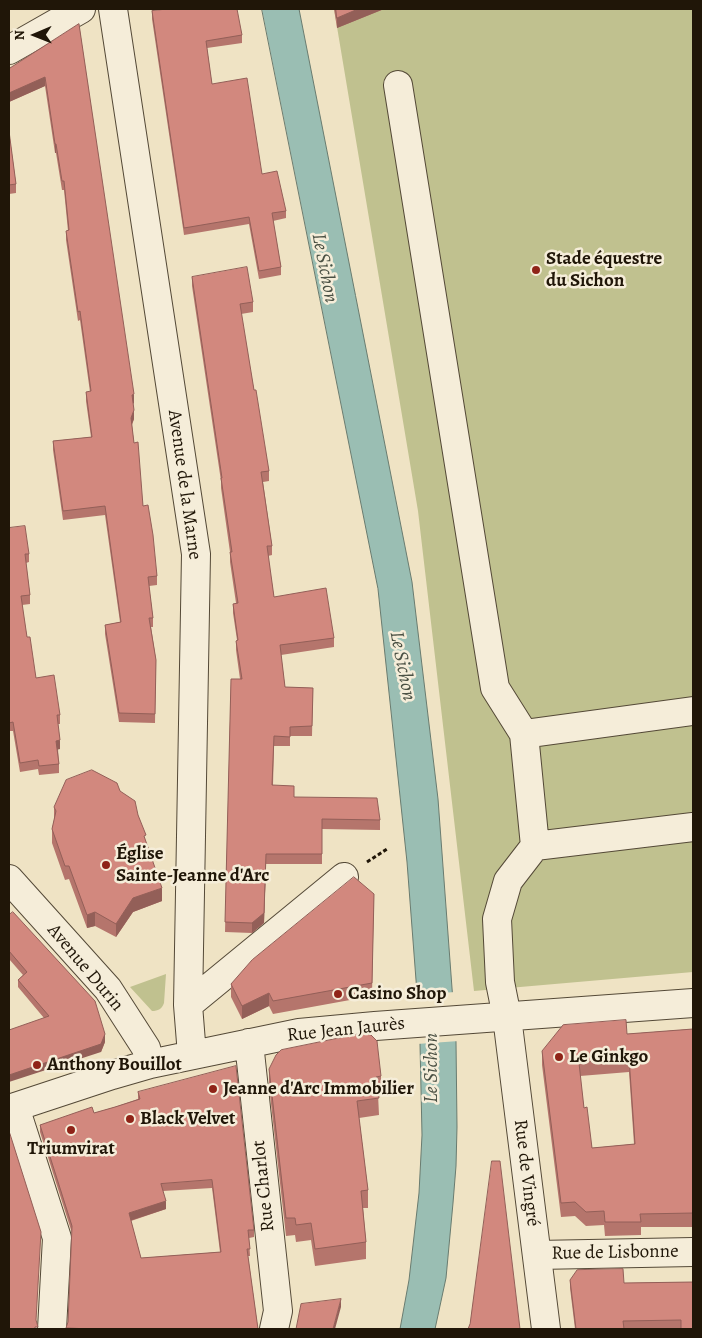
<!DOCTYPE html>
<meta charset="utf-8">
<style>
body{margin:0}
#map{position:relative;width:702px;height:1338px;overflow:hidden;background:#efe3c4;font-family:Alegreya,serif}
canvas{display:block}
.frame{position:absolute;inset:0;border:10px solid #201608;pointer-events:none}
.north{position:absolute;left:10px;top:10px;width:50px;height:50px;-webkit-text-stroke:4px #f5edd9;paint-order:stroke;rotate:269deg;font-size:14px;font-weight:700;line-height:20px;text-align:center;color:#201608}
.north::after{content:'';display:block;margin:auto;width:18px;height:22px;background:#201608;clip-path:polygon(50% 0,100% 100%,50% 72%,0 100%)}
</style>
<div id="map">
<canvas width="702" height="1338"></canvas>
<div class="frame"></div>
<div class="north">N</div>
</div>
<script>
const ctx = document.querySelector('canvas').getContext('2d');
ctx.lineJoin = 'round';
function fill(path, color) { ctx.fillStyle = color; ctx.fill(path, 'evenodd'); }
function stroke(path, color, width, dash) { ctx.strokeStyle = color; ctx.lineWidth = width; ctx.lineCap = dash ? 'butt' : 'round'; ctx.setLineDash(dash || []); ctx.stroke(path); }
function drawText(font, color, halo, rows, align = 'center') {
  ctx.font = font + ' Alegreya,serif'; ctx.lineWidth = 5; ctx.setLineDash([]); ctx.textBaseline = 'middle'; ctx.strokeStyle = halo; ctx.fillStyle = color; for (const [text, x, y, turn = 0] of rows) {
    ctx.save(); ctx.translate(x, y); ctx.rotate((+turn || 0) * Math.PI / 180); ctx.textAlign = isNaN(turn) ? turn : align; if (halo) ctx.strokeText(text, 0, 0); ctx.fillText(text, 0, 0); ctx.restore();
  }
}
fill(new Path2D(`
 M334 9H693V972L474 991 418 511Z
 M166 974 164 1003C162 1009 158 1011 152 1011L130 987Z`), '#c0c18f');
const water = new Path2D(`
 M262 9H299L412 582 438 799 456 1042 457 1127 456 1166 453 1203 446 1278 435 1329H400L409 1280 419 1193 422 1135 420 1044 417 993 407 862 378 589Z`);
fill(water, '#9abeb3');
stroke(water, '#697b6f', 1);
fill(new Path2D(`
 M455 992 459 1041 417 1044 415 995Z`), '#efe3c4');
const minor = new Path2D(`
 M113 9 196 554 188 1005 192 1055
 M9 50 81 9
 M398 85 495 688 524 734 535 846
 M524 734 693 711
 M9 879 108 989 146 1048 150 1064
 M188 1005 344 877
 M249 1043 278 1311 274 1329
 M15 1107 57 1238 52 1329
 M9 1109 112 1075 150 1064 299 1033 375 1026 693 1003
 M537 1255 693 1252
 M546 1329 507 1017 500 982 497 919 508 881 535 846 693 827`);
stroke(minor, '#544937', 30);
stroke(new Path2D(`
 M367 862 387 849`), '#201608', 3, [4, 2.5]);
stroke(minor, '#f5edd9', 28);
fill(new Path2D(`
 M334 9H384L337 28Z
 M152 11 242 35V43L207 48 212 84 262 174 286 211V218L273 221 281 267V275L259 279 249 224 184 235 152 19Z
 M79 24 134 403 133 404 134 419 132 425 134 443 143 506 157 576V585L149 586 153 618V627H151L156 660 155 723 119 722 105 634V625L120 622 105 515 63 520 53 450V441L91 437 86 401V392H90L80 320 78 321 66 240V231H68L64 190H62L56 153H55L45 86 9 102V69Z
 M9 131 16 184V193L9 194Z
 M192 277 253 302V312L241 314 254 390 269 471V481L263 482 272 546V555L268 556 274 597 334 638V647L281 655 285 687 313 688 312 736H290V746H274L273 785 294 797 380 820V830L322 829V864H266L264 923 252 933 225 932 231 679H240L236 650V641L237 640 233 613V604L236 603 230 562V552L221 488V481L192 286Z
 M9 528 29 554V562L26 563 30 595V604L22 605 27 637 36 678 60 715V724H58L60 749H58L59 764V773L39 775 38 769 20 772 13 731H9Z
 M120 791 138 815 162 901 133 912 116 937 95 926 87 928 69 879 65 880 52 843V829L54 820V807Z
 M374 894 372 996 273 1014 269 1006 242 1019 231 997V984Z
 M9 915 105 1042 101 1052 44 1018 18 987V980L23 975 9 959Z
 M693 1029V1227H641V1235L605 1236 604 1225 586 1226 575 1216 561 1217 542 1065V1051L627 1034ZM629 1072 634 1144 592 1148 584 1108 580 1076Z
 M269 1069 381 1076V1094H378L379 1115 359 1118 368 1190V1208H363L366 1242V1259L315 1266 311 1240 296 1242 295 1235 286 1236 269 1086Z
 M138 1092 254 1230V1237L249 1238 250 1256H248L258 1329H66L68 1322 72 1233 40 1132V1125L94 1113 115 1107 138 1099ZM212 1188 220 1252 141 1258 131 1221 166 1209 163 1191Z
 M570 1280 624 1283 693 1282 681 1328 575 1329 570 1288Z`), '#b5756c');
fill(new Path2D(`
 M358 9H384L337 28V18Z
 M45 77V86L9 102V93Z
 M55 144H56V153H55Z
 M134 394V403L132 404V395Z
 M134 410V419L131 426V418Z
 M60 740V749L56 750V741Z
 M266 864 264 923 252 933V923Z
 M162 888V901L133 912 116 937V924L133 898Z
 M95 912V926L87 928V915Z
 M269 993V1006L242 1019V1006Z
 M105 1034V1042L101 1052 9 1082V1075Z
 M166 1201V1209L129 1221V1213Z
 M341 1299V1307L335 1329H333Z`), '#935f58');
const building = new Path2D(`
 M167 9H237L242 35 206 41 212 84 247 78 262 174 277 171 286 211 272 213 281 267 259 271 249 217 184 228 152 11Z
 M336 9H358L337 18Z
 M79 24 134 394 132 395 134 410 131 418 134 443 138 442 143 506 148 505 153 535 157 576 148 577 153 618H149L156 660 155 714 119 713 105 625 121 622 105 506 63 511 53 441 92 437 86 392 91 391 80 311 78 312 66 231 69 230 64 181H62L56 144H55L45 77 9 93V69Z
 M9 131 16 184 9 185Z
 M247 267 253 302 240 304 254 390H256L269 471 261 472 272 546H267L274 597 326 588 334 638 280 645 285 687 313 688 312 726 290 727V737L274 736 272 785 294 786V797L377 798 380 820 322 819V854H266L264 913 252 923 225 922 231 679H242L236 641 238 640 233 604 238 603 230 552H232L221 478H222L192 277Z
 M25 526 29 554H25L30 595 21 596 27 637H30L36 678 54 675 60 715H57L60 740 56 741 59 764 39 766 38 760 20 763 13 722 9 723V528Z
 M92 770 117 783 120 791 135 801 138 815 146 835 144 836 162 888 133 898 116 924 95 912 87 915 69 866H65L52 829 56 811 54 807 66 780Z
 M354 877 374 894 372 983 273 1001 269 993 242 1006 231 984 252 960Z
 M13 912 95 1001 105 1034 101 1044 9 1075V1030L49 1016 18 980 27 972 9 951V915Z
 M626 1020 627 1034 693 1029V1213L640 1214 641 1222H605L604 1211 586 1212 575 1202 561 1203 542 1051 563 1025ZM629 1058 635 1144 592 1148 587 1107 584 1108 579 1063Z
 M364 1033 371 1035 377 1041 378 1050 381 1076 376 1077 379 1098 357 1101 368 1190 361 1191 366 1242 315 1249 311 1223 296 1225 295 1218H286L269 1069 276 1055 281 1050Z
 M236 1066 254 1230H248L250 1249H247L258 1329H92L66 1328 68 1322 72 1226 40 1125 92 1107 94 1113 115 1107 140 1099 138 1092ZM212 1180 221 1252 141 1258 129 1213 166 1201 161 1184Z
 M10 1134 41 1232 36 1320 38 1327H35V1329H9V1135Z
 M492 1161H500L520 1329H468L470 1324Z
 M623 1269 624 1283 693 1282V1329H681V1320L623 1321 624 1329H576L570 1280 577 1270Z
 M341 1299 333 1329H296L301 1304Z`);
fill(building, '#d2887e');
stroke(building, '#935f58', 1);
for (const [x, y, r, color] of [
 [536,270,5,"#8f2418"],
 [106,865,5,"#8f2418"],
 [338,994,5,"#8f2418"],
 [559,1057,5,"#8f2418"],
 [37,1065,5,"#8f2418"],
 [213,1089,5,"#8f2418"],
 [130,1119,5,"#8f2418"],
 [71,1130,5,"#8f2418"]
]) { const dot = new Path2D(); dot.arc(x, y, r, 0, 2 * Math.PI); ctx.fillStyle = color; ctx.fill(dot); stroke(dot, '#f5edd9', 2); }
drawText('bold 19px', '#201608', '#f5edd9', [
 ["Stade équestre",546,259],
 ["du Sichon",546,281],
 ["Église",116,854],
 ["Sainte-Jeanne d'Arc",116,876],
 ["Casino Shop",348,994],
 ["Le Ginkgo",569,1057],
 ["Anthony Bouillot",47,1065],
 ["Jeanne d'Arc Immobilier",223,1089],
 ["Black Velvet",140,1119],
 ["Triumvirat",71,1149,"center"]
], 'left');
drawText('19px', '#201608', '#f5edd9', [
 ["Avenue de la Marne",184,485,82],
 ["Avenue Durin",85,968,50],
 ["Rue Jean Jaurès",346,1030,-6],
 ["Rue de Vingré",526,1173,83],
 ["Rue Charlot",264,1186,-96],
 ["Rue de Lisbonne",615,1253,-1]
]);
drawText('italic 20px', '#4b5144', '#f5edd9', [
 ["Le Sichon",324,268,79],
 ["Le Sichon",402,666,79],
 ["Le Sichon",432,1068,-90]
]);
</script>
